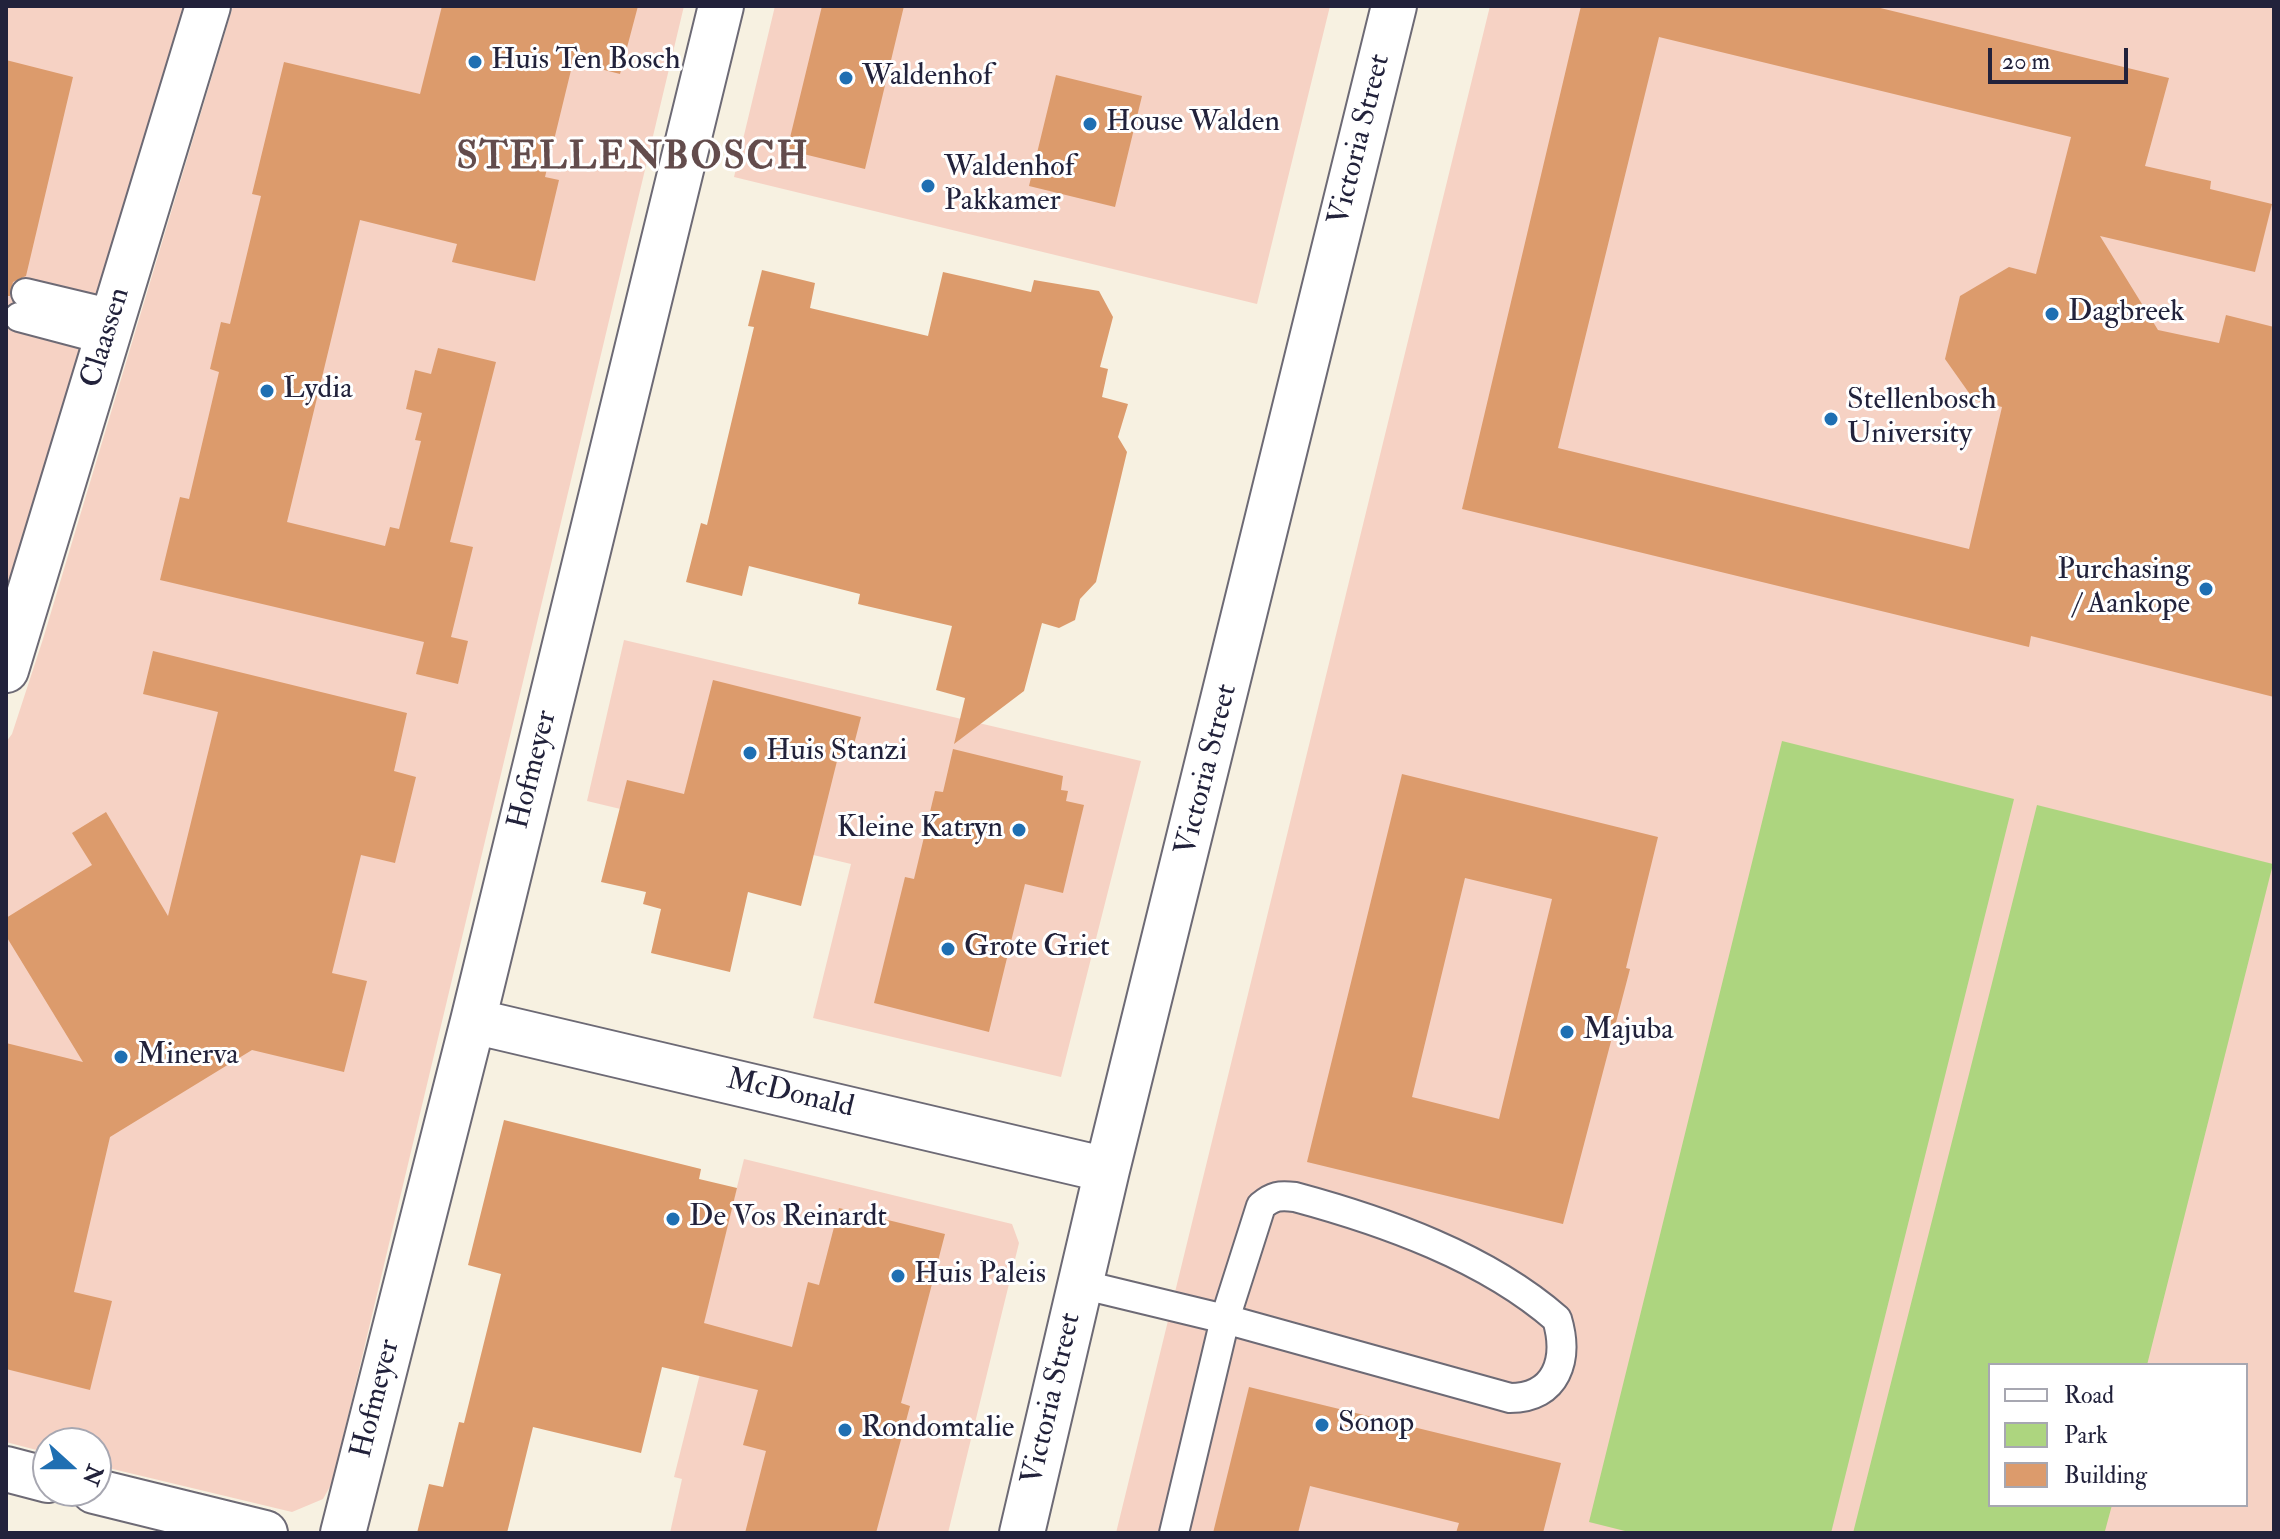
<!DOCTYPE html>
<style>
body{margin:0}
#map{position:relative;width:2280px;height:1539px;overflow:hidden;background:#f7f1e1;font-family:"IM FELL Double Pica",serif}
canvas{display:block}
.frame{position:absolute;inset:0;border:8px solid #22223b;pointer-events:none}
.legend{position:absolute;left:1988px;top:1363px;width:260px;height:144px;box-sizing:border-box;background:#fff;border:2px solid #a7a7b1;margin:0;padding:10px 14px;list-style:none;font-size:24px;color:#22223b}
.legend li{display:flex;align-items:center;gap:16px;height:40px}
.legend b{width:40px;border:2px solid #a7a7b1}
.north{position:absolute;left:32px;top:1427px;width:80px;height:80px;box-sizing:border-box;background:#fff;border:2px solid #a7a7b1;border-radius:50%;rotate:111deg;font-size:22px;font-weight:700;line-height:32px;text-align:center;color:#22223b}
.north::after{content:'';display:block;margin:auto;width:28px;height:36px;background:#1f6fb2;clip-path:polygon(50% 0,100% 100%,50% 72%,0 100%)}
.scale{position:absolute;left:1988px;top:48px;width:140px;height:36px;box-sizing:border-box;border:4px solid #22223b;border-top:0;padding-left:10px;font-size:24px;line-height:28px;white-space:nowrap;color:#22223b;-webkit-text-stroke:6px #fff;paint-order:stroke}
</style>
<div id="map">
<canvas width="2280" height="1539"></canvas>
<div class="frame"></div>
<ul class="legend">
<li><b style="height:10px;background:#fff"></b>Road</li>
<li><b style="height:22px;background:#add57f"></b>Park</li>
<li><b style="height:22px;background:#dc9b6c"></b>Building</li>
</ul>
<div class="north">N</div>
<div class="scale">20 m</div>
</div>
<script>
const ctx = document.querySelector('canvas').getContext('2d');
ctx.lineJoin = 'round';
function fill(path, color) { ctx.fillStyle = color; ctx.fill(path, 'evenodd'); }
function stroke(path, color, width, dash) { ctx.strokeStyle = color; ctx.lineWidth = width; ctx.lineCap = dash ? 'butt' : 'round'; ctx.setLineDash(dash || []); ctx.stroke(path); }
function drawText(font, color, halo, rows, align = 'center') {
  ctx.font = font + ' "IM FELL Double Pica",serif'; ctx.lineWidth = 6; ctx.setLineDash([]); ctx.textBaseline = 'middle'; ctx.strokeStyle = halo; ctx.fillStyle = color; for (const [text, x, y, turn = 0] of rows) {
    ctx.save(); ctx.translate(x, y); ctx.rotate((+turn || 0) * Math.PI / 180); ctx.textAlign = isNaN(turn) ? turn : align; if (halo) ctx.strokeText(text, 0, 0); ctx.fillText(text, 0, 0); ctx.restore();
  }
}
fill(new Path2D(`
 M6 6H184L6 596Z
 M233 6H684L332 1483 323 1499 292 1512 96 1465V1443H48V1453L6 1442V742L12 734 43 639Z
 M775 6H1330L1257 304 734 177Z
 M1490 6H2274V1533H1116ZM1990 1365H2246V1505H1990Z
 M624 640 1141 761 1061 1077 813 1018 851 864 587 801Z
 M744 1159 1012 1224 1019 1243 948 1533H670L682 1479 674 1477 712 1326 703 1323Z`), '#f6d2c4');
fill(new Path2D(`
 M1782 741 2014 799 1831 1533H1633L1589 1522Z
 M2037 805 2273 864 2147 1365H1990V1505H2112L2105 1531 1853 1533Z`), '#add57f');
fill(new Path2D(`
 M442 6H638L620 74 573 62 545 177 559 180 535 281 452 262 457 244 360 220 287 522 385 546 390 527 399 529 421 441 415 440 422 413 406 409 415 370 431 374 438 348 496 362 450 542 473 547 451 637 468 641 458 684 416 674 424 642 160 580 180 497 189 499 219 372 210 369 221 322 230 324 261 196 252 194 284 62 420 94Z
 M822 6H904L865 169 787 150Z
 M1581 6H1872L2169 78 2145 166 2211 181 2210 189 2272 204 2255 272 2100 236 2158 330 2219 343 2226 315 2274 327V697L2031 636 2029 647 1462 509ZM1659 37 2071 137 2036 274 2009 267 1960 296 1945 359 1974 400 2002 407 1969 549 1558 448Z
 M6 60 73 77 26 276 13 282 10 296H6Z
 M1056 75 1142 96 1115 207 1029 186Z
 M762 270 815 283 810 308 928 336 943 272 1031 292 1034 280 1099 291 1113 317 1100 367 1108 369 1102 397 1128 404 1118 437 1127 452 1096 582 1080 599 1075 620 1059 628 1042 623 1024 691 954 744 965 698 936 690 952 626 858 604 860 594 749 566 742 596 686 582 701 523 707 525 754 327 748 326Z
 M153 651 407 713 394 771 416 777 395 863 361 855 332 973 367 981 344 1072 252 1050 110 1137 74 1292 112 1301 90 1390 6 1369V1043L83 1062 6 936V918L92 865 72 833 106 812 168 916 218 712 143 694Z
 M713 680 861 717 850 760 838 757 801 906 748 892 730 972 651 953 661 909 643 904 646 892 601 882 627 780 684 794Z
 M953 749 1063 776 1061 790 1068 791 1066 801 1084 805 1063 893 1025 884 989 1032 874 1003 905 877 914 879 935 791 943 792Z
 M1402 774 1658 837 1626 968 1630 969 1563 1224 1307 1162ZM1465 878 1552 899 1499 1119 1412 1097Z
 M504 1120 701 1169 699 1179 737 1188 704 1323 792 1347 808 1282 819 1285 839 1208 945 1234 901 1403 910 1406 876 1533H745L766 1451 743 1445 758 1390 662 1367 641 1453 533 1427 507 1533H417L429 1484 443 1487 459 1422 464 1423 501 1274 468 1265Z
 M1249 1387 1561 1463 1543 1533H1456L1459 1523 1310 1486 1298 1533H1213Z`), '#dc9b6c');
const service = new Path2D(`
 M26 293 114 314
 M19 317 106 340
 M1080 1284 1225 1319 1510 1398C1557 1398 1569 1359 1557 1319 1486 1257 1384 1221 1295 1197 1279 1195 1273 1196 1261 1206L1225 1319 1174 1533`);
const minor = new Path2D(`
 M6 670 208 6
 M473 1021 1107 1170
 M6 1469 48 1480
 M94 1491 265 1533
 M343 1533 473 1021 721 6
 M1022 1533 1107 1170 1394 6`);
stroke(service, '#6d6a75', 32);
stroke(minor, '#6d6a75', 48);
stroke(service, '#fff', 28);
stroke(minor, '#fff', 44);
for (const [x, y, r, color] of [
 [475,62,8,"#1f6fb2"],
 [846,78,8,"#1f6fb2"],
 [1090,124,8,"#1f6fb2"],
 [928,186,8,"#1f6fb2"],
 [2052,314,8,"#1f6fb2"],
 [267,391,8,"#1f6fb2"],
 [1831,419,8,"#1f6fb2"],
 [2206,589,8,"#1f6fb2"],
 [750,753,8,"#1f6fb2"],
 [1019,830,8,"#1f6fb2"],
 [948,949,8,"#1f6fb2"],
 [1567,1032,8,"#1f6fb2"],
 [121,1057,8,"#1f6fb2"],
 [673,1219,8,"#1f6fb2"],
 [898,1276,8,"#1f6fb2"],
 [1322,1425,8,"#1f6fb2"],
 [845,1430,8,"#1f6fb2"]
]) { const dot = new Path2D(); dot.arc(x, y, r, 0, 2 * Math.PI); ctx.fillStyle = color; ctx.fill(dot); stroke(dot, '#fff', 3); }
drawText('30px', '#22223b', '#fff', [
 ["Huis Ten Bosch",491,62],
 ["Waldenhof",862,78],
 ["House Walden",1106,124],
 ["Waldenhof",944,169],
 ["Pakkamer",944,203],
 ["Dagbreek",2068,314],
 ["Lydia",283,391],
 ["Stellenbosch",1847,402],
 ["University",1847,436],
 ["Purchasing",2190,572,"right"],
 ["/ Aankope",2190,606,"right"],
 ["Huis Stanzi",766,753],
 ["Kleine Katryn",1003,830,"right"],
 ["Grote Griet",964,949],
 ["Majuba",1583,1032],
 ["Minerva",137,1057],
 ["De Vos Reinardt",689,1219],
 ["Huis Paleis",914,1276],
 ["Sonop",1338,1425],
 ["Rondomtalie",861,1430]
], 'left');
drawText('30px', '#22223b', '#fff', [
 ["Victoria Street",1361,140,-76],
 ["Claassen",107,338,-73],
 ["Hofmeyer",534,770,-76],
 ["Victoria Street",1208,770,-76],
 ["McDonald",790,1095,13],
 ["Hofmeyer",377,1399,-76],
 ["Victoria Street",1053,1399,-77]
]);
ctx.letterSpacing = '2px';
drawText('bold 38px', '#634c4c', '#fff', [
 ["STELLENBOSCH",633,160]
]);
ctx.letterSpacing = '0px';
</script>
